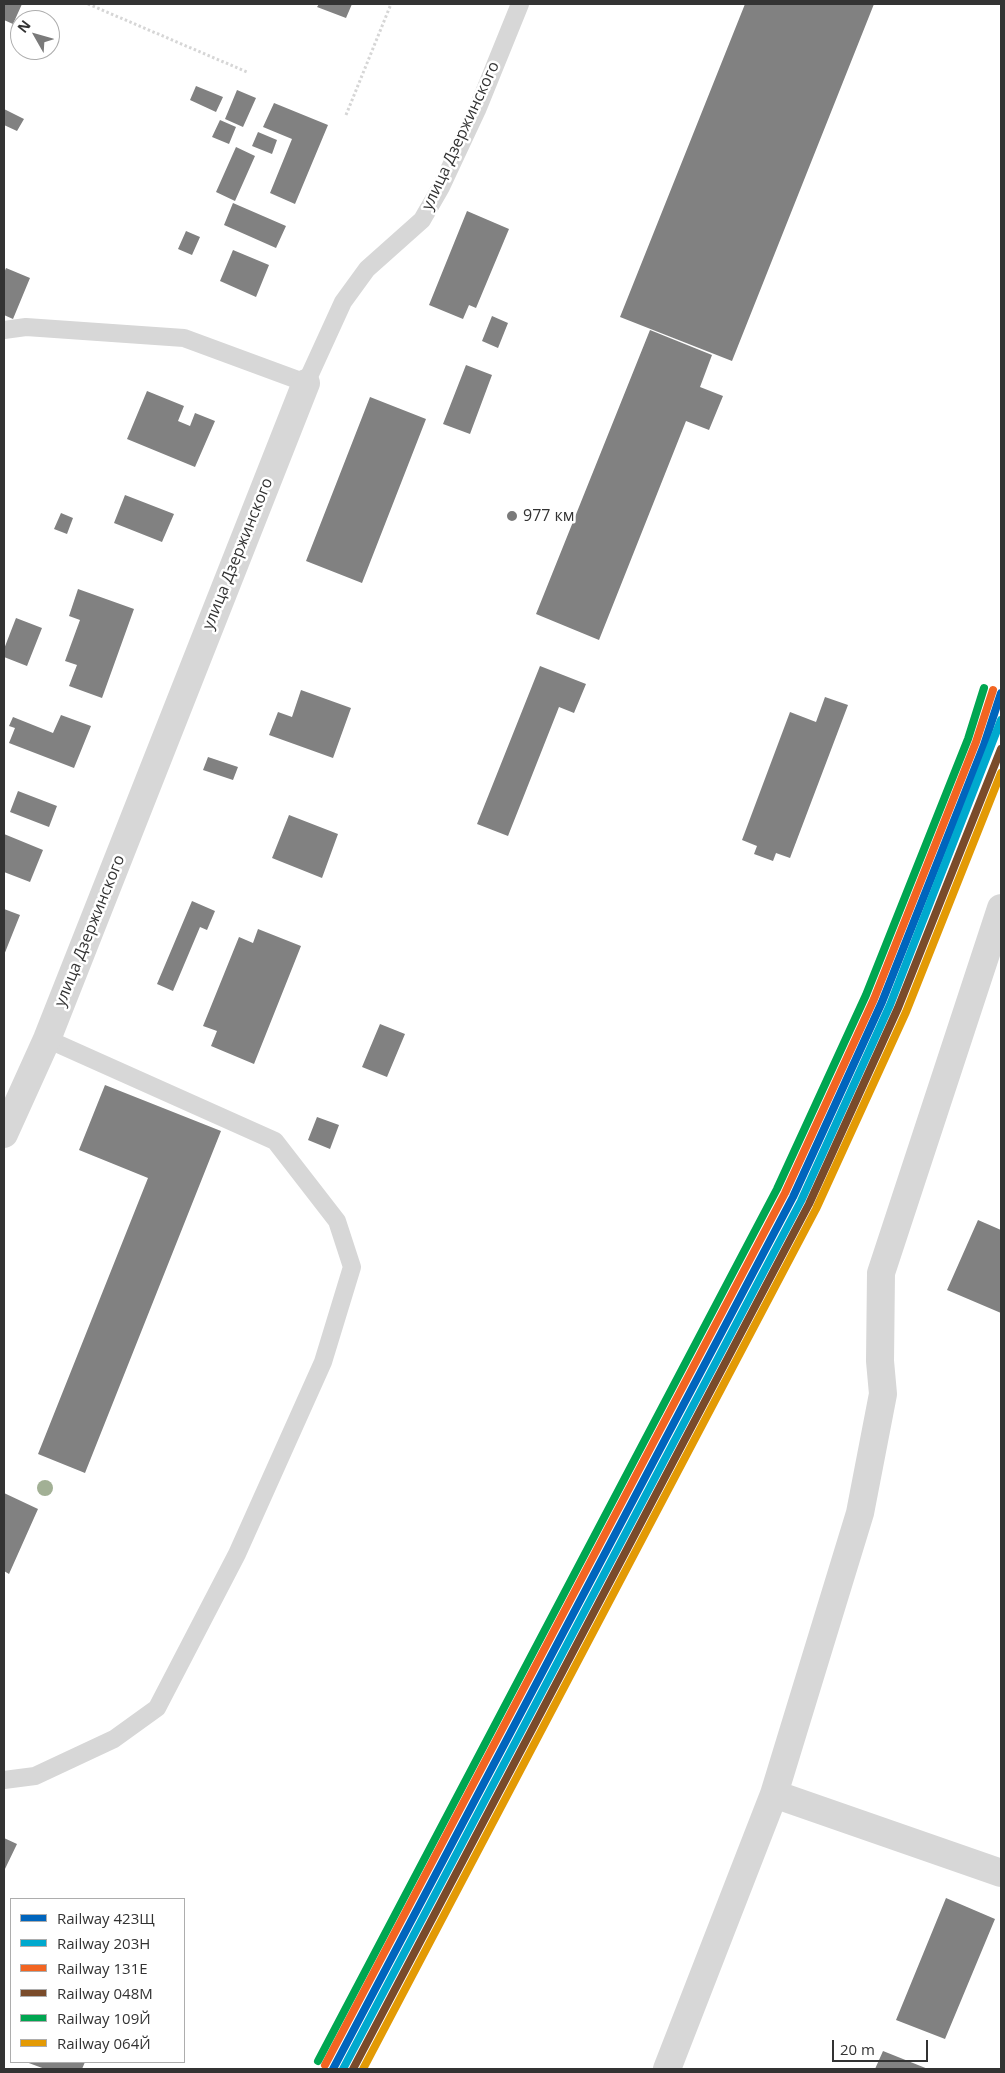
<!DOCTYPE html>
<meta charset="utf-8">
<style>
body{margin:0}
#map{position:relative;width:1005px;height:2073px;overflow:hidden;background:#fff;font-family:"Open Sans",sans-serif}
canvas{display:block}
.frame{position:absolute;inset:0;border:5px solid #333;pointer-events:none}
.legend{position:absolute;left:10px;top:1898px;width:175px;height:165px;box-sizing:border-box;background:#fff;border:1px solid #adadad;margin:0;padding:6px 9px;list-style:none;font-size:15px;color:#333}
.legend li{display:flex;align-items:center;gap:10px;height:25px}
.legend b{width:25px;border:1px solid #adadad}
.north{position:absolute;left:10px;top:10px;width:50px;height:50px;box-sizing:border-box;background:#fff;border:1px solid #adadad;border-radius:50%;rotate:308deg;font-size:14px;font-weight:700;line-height:20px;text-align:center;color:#333}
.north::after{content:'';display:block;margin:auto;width:18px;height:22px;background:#7a7a7a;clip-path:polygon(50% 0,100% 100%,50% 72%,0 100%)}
.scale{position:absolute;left:832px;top:2040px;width:96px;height:22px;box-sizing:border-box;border:2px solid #333;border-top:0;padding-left:6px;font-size:15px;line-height:18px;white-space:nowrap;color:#333;-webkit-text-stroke:4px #fff;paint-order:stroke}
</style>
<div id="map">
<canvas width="1005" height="2073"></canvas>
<div class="frame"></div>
<ul class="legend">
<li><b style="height:6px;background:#0065bd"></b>Railway 423Щ</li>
<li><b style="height:6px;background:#00a9ce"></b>Railway 203Н</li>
<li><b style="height:6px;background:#f26522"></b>Railway 131Е</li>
<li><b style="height:6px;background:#7a4b2a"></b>Railway 048М</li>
<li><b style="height:6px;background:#00a651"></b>Railway 109Й</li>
<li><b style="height:6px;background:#e39a05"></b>Railway 064Й</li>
</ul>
<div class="north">N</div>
<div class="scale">20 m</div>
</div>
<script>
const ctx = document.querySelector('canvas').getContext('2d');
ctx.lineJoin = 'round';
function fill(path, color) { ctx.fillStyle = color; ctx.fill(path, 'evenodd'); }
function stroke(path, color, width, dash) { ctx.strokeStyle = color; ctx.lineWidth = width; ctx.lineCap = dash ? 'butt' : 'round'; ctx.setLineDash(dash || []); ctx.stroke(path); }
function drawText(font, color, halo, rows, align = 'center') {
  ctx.font = font + ' "Open Sans",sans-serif'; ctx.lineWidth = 5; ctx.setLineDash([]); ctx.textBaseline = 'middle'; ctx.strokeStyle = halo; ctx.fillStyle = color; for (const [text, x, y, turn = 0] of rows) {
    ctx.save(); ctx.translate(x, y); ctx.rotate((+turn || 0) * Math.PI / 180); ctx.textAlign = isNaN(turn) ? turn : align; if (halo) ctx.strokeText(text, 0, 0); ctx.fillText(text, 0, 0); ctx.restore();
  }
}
fill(new Path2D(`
 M5 4H22L13 24 4 20Z
 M319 4H352L346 18 317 7Z
 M745 4H874L732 361 620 317Z
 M196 86 223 97 216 112 190 100Z
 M237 90 256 98 243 127 225 119Z
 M274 103 328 125 295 204 270 193 292 139 263 127Z
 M4 109 24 119 17 131 4 125Z
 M220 120 236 127 229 144 212 137Z
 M258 132 277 140 272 154 252 146Z
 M236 147 255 156 235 201 216 192Z
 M233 203 286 226 276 248 224 225Z
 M467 211 509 229 476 308 469 305 463 319 429 305Z
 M186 231 200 237 192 255 178 249Z
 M233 250 269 265 256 297 220 281Z
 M6 268 30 278 13 319 4 315V273Z
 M492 316 508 323 498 348 482 341Z
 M650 330 712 355 700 387 723 396 709 430 686 421 599 640 536 614Z
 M466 365 492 375 470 434 443 424Z
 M147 391 184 406 178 421 190 426 195 413 215 421 195 467 127 439Z
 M370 397 426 419 362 583 306 561Z
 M125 495 174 514 162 542 114 523Z
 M61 513 73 518 67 534 54 529Z
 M78 589 134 609 102 698 69 686 77 665 65 661 80 620 69 616Z
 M16 618 42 628 27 666 4 657V649Z
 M540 666 586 684 574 713 559 707 508 836 477 824Z
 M301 690 351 708 333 758 269 735 278 712 292 717Z
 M825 697 848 705 790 858 776 853 773 861 754 854 757 846 742 840 790 712 816 722Z
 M61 715 91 726 74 768 9 743 15 728 9 726 13 717 53 733Z
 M208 757 238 767 233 780 203 770Z
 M18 791 57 806 49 827 10 812Z
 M289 815 338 834 322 878 272 858Z
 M4 834 43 850 30 882 4 872Z
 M192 901 215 911 207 930 200 927 173 991 157 984Z
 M4 909 20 915 4 955Z
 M258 929 301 946 254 1064 211 1046 217 1031 203 1026 239 937 253 943Z
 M380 1024 405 1034 387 1077 362 1067Z
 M105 1085 221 1131 85 1473 38 1454 148 1178 79 1150Z
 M317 1117 339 1125 330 1149 308 1140Z
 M978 1220 1001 1230V1313L947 1290Z
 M4 1493 38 1509 9 1574 4 1571Z
 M4 1838 17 1844 4 1871Z
 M946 1898 995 1919 945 2039 896 2020Z
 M883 2051 928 2069H875Z
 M26 2062H85L82 2069H45Z`), '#818181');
stroke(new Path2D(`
 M88 4 247 72
 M346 115 391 4`), '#d6d6d6', 3, [2.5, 2.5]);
stroke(new Path2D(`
 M4 330 26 327 184 338 306 383 343 302 367 269 422 220 441 187 477 110 520 4
 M4 1780 35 1776 114 1739 157 1708 237 1554 323 1362 352 1267 337 1221 275 1141 47 1039`), '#d7d7d7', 18);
stroke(new Path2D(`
 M4 1134 47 1039 306 383
 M774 1794 860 1513 883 1394 880 1361 881 1273 1001 908
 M667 2069 774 1794 1001 1873`), '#d7d7d7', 28);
stroke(new Path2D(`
 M333 2069 793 1197 882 1002 984 745 1001 693`), '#0065bd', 8);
stroke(new Path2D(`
 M343 2069 801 1201 890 1005 1001 720`), '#00a9ce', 8);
stroke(new Path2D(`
 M325 2065 785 1193 874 999 976 742 993 690`), '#f26522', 8);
stroke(new Path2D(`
 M353 2069 809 1204 898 1008 1001 749`), '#7a4b2a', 8);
stroke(new Path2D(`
 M318 2061 777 1189 866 995 968 739 984 688`), '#00a651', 8);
stroke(new Path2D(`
 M363 2069 816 1209 906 1012 1001 773`), '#e39a05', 8);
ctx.fillStyle = '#a2b095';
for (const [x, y] of [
 [45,1488]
]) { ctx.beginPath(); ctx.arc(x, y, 8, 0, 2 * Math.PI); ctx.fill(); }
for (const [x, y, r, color] of [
 [512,516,6,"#7a7a7a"]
]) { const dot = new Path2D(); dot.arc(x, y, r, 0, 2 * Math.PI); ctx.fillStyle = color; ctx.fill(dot); stroke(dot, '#fff', 2); }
drawText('16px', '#333', '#fff', [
 ["улица Дзержинского",461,136,-65],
 ["улица Дзержинского",238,554,-68],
 ["улица Дзержинского",90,931,-68]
]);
drawText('16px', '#333', '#fff', [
 ["977 км",523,516]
], 'left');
</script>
